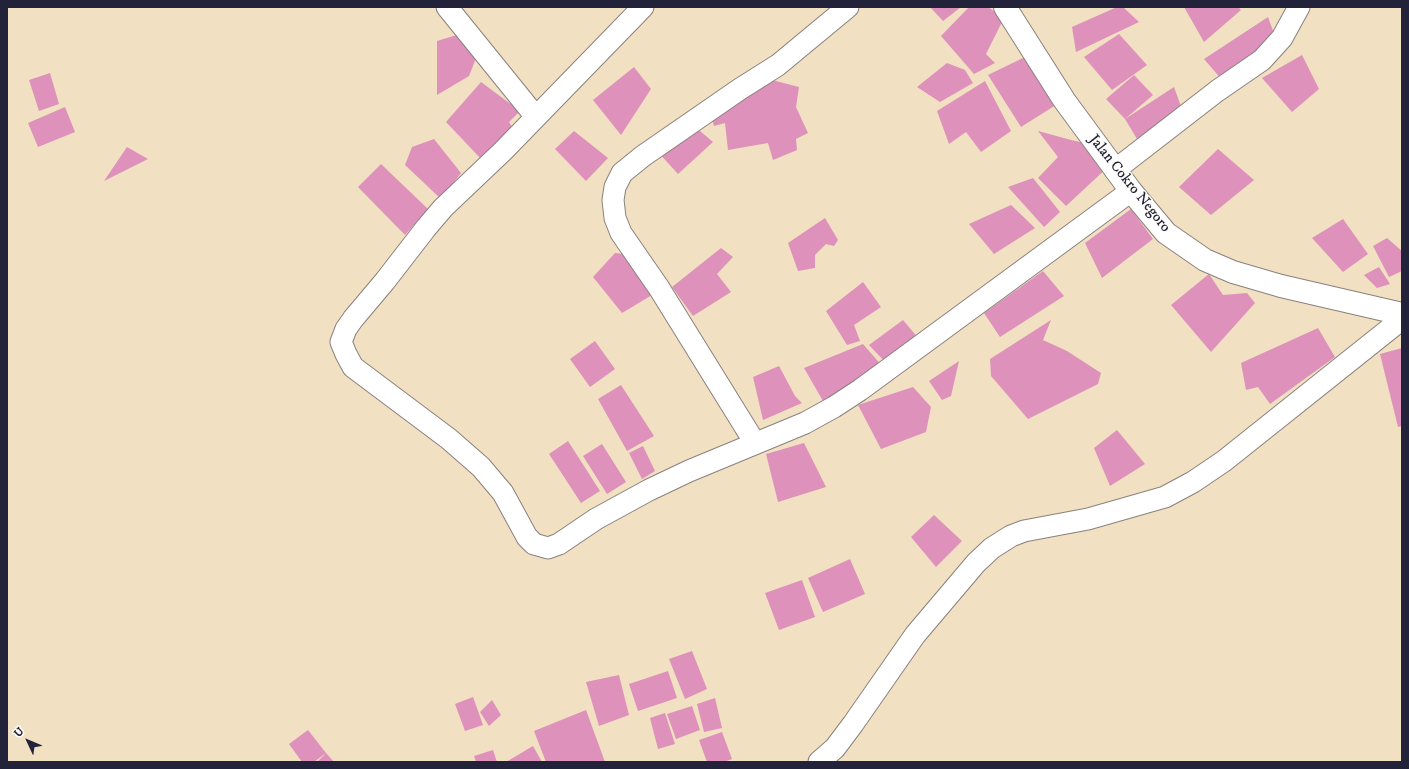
<!DOCTYPE html>
<style>
body{margin:0}
#map{position:relative;width:1409px;height:769px;overflow:hidden;background:#f1e0c2;font-family:"IM FELL DW Pica",serif}
canvas{display:block}
.frame{position:absolute;inset:0;border:8px solid #22223b;pointer-events:none}
.north{position:absolute;left:8px;top:721px;width:40px;height:40px;-webkit-text-stroke:3px #fdfcf7;paint-order:stroke;rotate:314deg;font-size:11px;font-weight:700;line-height:16px;text-align:center;color:#22223b}
.north::after{content:'';display:block;margin:auto;width:14px;height:18px;background:#22223b;clip-path:polygon(50% 0,100% 100%,50% 72%,0 100%)}
</style>
<div id="map">
<canvas width="1409" height="769"></canvas>
<div class="frame"></div>
<div class="north">U</div>
</div>
<script>
const ctx = document.querySelector('canvas').getContext('2d');
ctx.lineJoin = 'round';
function fill(path, color) { ctx.fillStyle = color; ctx.fill(path, 'evenodd'); }
function stroke(path, color, width, dash) { ctx.strokeStyle = color; ctx.lineWidth = width; ctx.lineCap = dash ? 'butt' : 'round'; ctx.setLineDash(dash || []); ctx.stroke(path); }
function drawText(font, color, halo, rows, align = 'center') {
  ctx.font = font + ' "IM FELL DW Pica",serif'; ctx.lineWidth = 3; ctx.setLineDash([]); ctx.textBaseline = 'middle'; ctx.strokeStyle = halo; ctx.fillStyle = color; for (const [text, x, y, turn = 0] of rows) {
    ctx.save(); ctx.translate(x, y); ctx.rotate((+turn || 0) * Math.PI / 180); ctx.textAlign = isNaN(turn) ? turn : align; if (halo) ctx.strokeText(text, 0, 0); ctx.fillText(text, 0, 0); ctx.restore();
  }
}
fill(new Path2D(`
 M930 7H961L943 21Z
 M969 7H988L1004 18 986 54 995 63 974 74 941 36Z
 M1117 7H1123L1139 22 1076 52 1072 27Z
 M1184 7H1238L1241 10 1204 42Z
 M1268 17 1276 39 1223 81 1204 59Z
 M460 34 478 53 469 76 437 95V41Z
 M1119 34 1147 65 1112 90 1084 57Z
 M1029 55 1059 103 1021 127 988 75Z
 M1302 55 1319 89 1292 112 1262 78Z
 M947 63 965 70 973 83 940 102 917 87Z
 M634 67 651 89 621 135 593 100Z
 M50 73 59 104 39 111 29 80Z
 M1134 75 1153 95 1125 119 1174 87 1183 112 1140 144 1125 119 1106 99Z
 M768 79 799 87 796 107 808 133 796 139 797 150 773 160 768 143 728 150 725 123 714 126 711 114Z
 M985 81 1011 131 981 152 966 132 949 144 937 111Z
 M481 82 520 111 509 122 515 132 483 161 446 122Z
 M65 107 75 132 38 147 28 123Z
 M574 131 608 158 586 181 555 149Z
 M700 131 713 142 678 174 658 152 676 137Z
 M1038 131 1075 141 1089 143 1109 166 1066 206 1038 178 1058 157Z
 M434 139 461 173 441 199 405 165 412 147Z
 M127 147 148 159 104 181Z
 M1218 149 1254 180 1211 215 1179 187Z
 M381 164 428 209 405 235 358 187Z
 M1033 178 1060 212 1044 227 1008 187Z
 M1011 205 1035 228 994 254 969 224Z
 M1131 209 1153 239 1102 278 1085 243Z
 M825 218 838 240 834 246 826 244 815 255V268L798 271 788 243Z
 M1343 219 1368 254 1343 272 1312 238Z
 M1387 238 1402 251V271L1389 277 1373 246Z
 M721 248 733 257 717 274 731 292 693 316 672 287Z
 M615 253 632 255 657 292 622 313 593 277Z
 M1379 267 1390 284 1377 288 1364 275Z
 M1043 271 1064 296 1000 337 984 313Z
 M1209 274 1223 295 1247 293 1255 303 1211 352 1171 305Z
 M863 282 881 307 854 325 860 341 847 345 826 311Z
 M903 320 919 339 888 365 869 345Z
 M1051 320 1043 340 1067 351 1101 373 1098 384 1028 419 991 376 990 359Z
 M1318 328 1335 357 1270 404 1258 387 1246 390 1241 363Z
 M595 341 615 369 590 387 570 359Z
 M863 344 883 367 823 401 804 368Z
 M1402 348V426L1398 427 1380 354Z
 M959 361 951 396 942 400 929 381Z
 M779 366 795 396 802 403 763 420 753 377Z
 M621 385 654 436 627 451 598 399Z
 M913 387 931 407 926 432 881 449 858 405Z
 M1117 430 1145 464 1110 486 1094 448Z
 M568 441 600 491 581 503 549 454Z
 M804 443 826 487 778 502 766 454Z
 M602 444 626 482 607 494 583 456Z
 M643 446 655 471 642 479 629 453Z
 M934 515 962 541 936 567 911 537Z
 M850 559 865 594 823 612 808 578Z
 M802 580 815 617 779 630 765 593Z
 M692 651 707 689 685 699 669 659Z
 M668 671 677 698 638 711 629 684Z
 M619 675 629 715 599 726 586 682Z
 M473 697 483 725 465 731 455 704Z
 M715 698 722 728 704 732 697 704Z
 M492 700 501 715 489 726 480 712Z
 M692 706 700 730 676 739 667 714Z
 M586 710 605 762H546L534 731Z
 M665 713 675 744 658 749 650 718Z
 M308 730 326 753 334 762H317L326 753 314 762H302L289 744Z
 M722 732 732 759 724 762H707L699 740Z
 M533 746 542 762H506Z
 M493 750 497 762H476L474 756Z`), '#de91bb');
const minor = new Path2D(`
 M447 7 536 117
 M643 7 503 151 443 208 426 228 385 281 353 319 346 329 341 342 346 354 353 367 449 439 481 467 503 493 527 537 534 544 548 548 559 544 596 519 649 490 689 471 805 423 834 407 860 390 1131 191
 M1115 170 1217 91 1262 60 1282 38 1299 7
 M755 443 659 288 621 233 615 218 613 200 615 187 622 173 643 156 740 89 778 65 848 7
 M819 762 835 748 853 724 915 635 976 563 992 548 1011 536 1024 531 1088 519 1165 497 1193 482 1224 461 1402 319`);
const tertiary = new Path2D(`
 M1005 7 1064 100 1131 191 1166 233 1205 260 1233 272 1281 286 1402 314`);
stroke(minor, '#8a817e', 23);
stroke(tertiary, '#8a817e', 24);
stroke(minor, '#fff', 21);
stroke(tertiary, '#fff', 22);
drawText('15px', '#22223b', '#fdfcf7', [
 ["Jalan Cokro Negoro",1129,184,51]
]);
</script>
